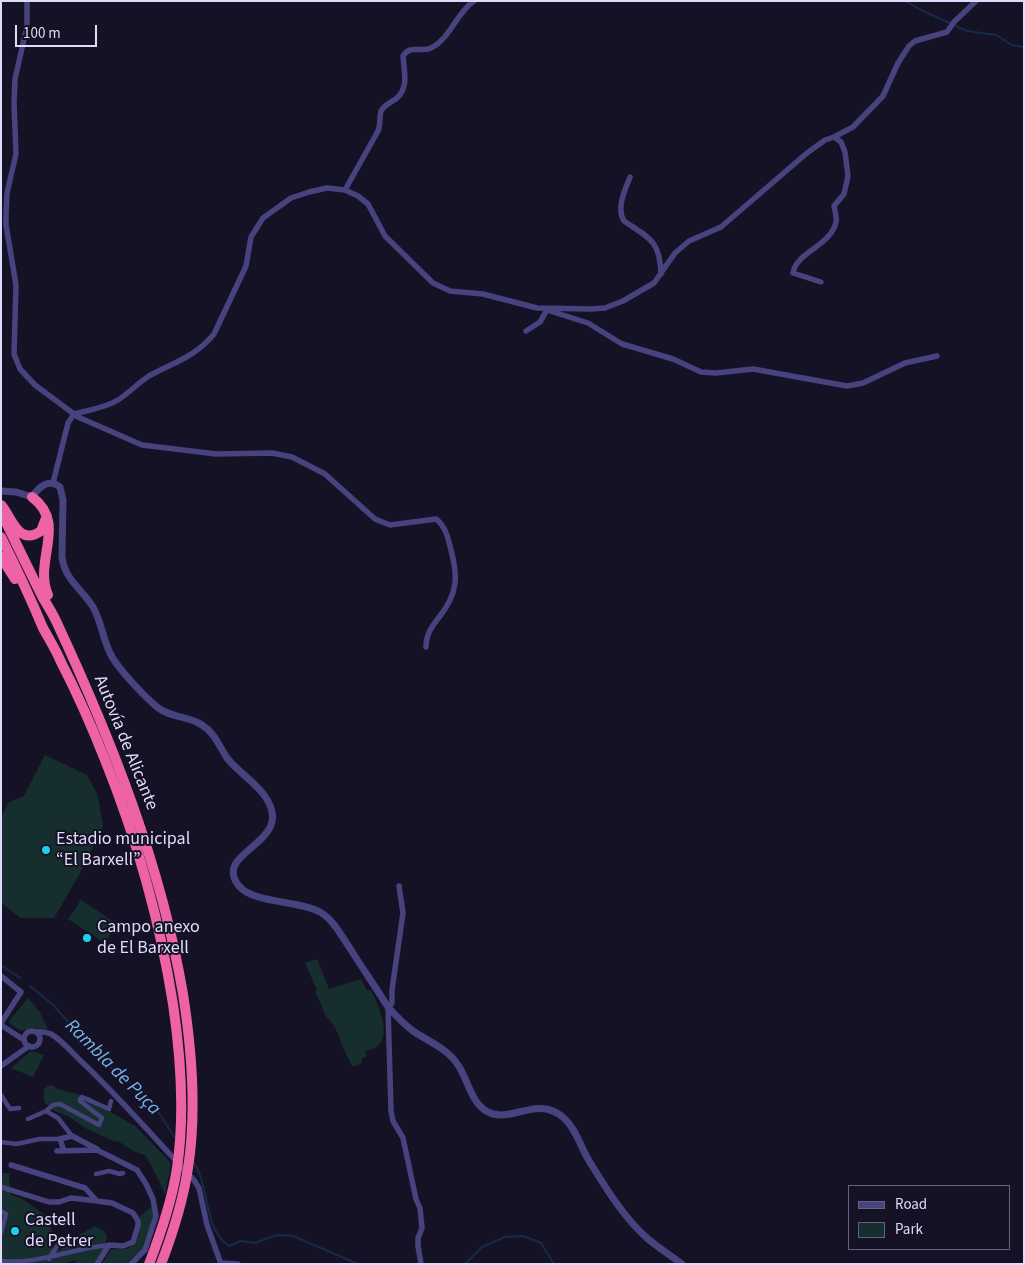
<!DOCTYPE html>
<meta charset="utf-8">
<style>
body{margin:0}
#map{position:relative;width:1025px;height:1265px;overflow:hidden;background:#161225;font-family:"Source Sans 3",sans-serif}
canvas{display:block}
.frame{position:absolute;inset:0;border:2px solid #dfdbfb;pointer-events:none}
.legend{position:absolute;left:848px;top:1185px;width:162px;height:65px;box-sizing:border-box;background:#161225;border:1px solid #66627b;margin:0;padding:6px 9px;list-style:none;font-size:15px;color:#dfdbfb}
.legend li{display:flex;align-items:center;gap:10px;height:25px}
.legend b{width:25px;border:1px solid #66627b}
.scale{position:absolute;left:15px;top:25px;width:82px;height:22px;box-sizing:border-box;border:2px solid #dfdbfb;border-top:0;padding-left:6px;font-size:15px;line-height:18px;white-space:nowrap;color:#dfdbfb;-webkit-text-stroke:4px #161225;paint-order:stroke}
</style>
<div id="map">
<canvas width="1025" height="1265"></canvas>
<div class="frame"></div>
<ul class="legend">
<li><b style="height:6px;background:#46437f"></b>Road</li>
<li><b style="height:14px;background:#162f2e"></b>Park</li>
</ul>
<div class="scale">100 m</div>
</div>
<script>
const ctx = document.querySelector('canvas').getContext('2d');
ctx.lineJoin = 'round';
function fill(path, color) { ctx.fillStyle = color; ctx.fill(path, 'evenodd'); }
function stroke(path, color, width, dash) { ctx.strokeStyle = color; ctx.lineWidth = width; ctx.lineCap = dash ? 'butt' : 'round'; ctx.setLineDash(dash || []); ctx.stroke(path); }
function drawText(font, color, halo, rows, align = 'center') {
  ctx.font = font + ' "Source Sans 3",sans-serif'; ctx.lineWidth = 4; ctx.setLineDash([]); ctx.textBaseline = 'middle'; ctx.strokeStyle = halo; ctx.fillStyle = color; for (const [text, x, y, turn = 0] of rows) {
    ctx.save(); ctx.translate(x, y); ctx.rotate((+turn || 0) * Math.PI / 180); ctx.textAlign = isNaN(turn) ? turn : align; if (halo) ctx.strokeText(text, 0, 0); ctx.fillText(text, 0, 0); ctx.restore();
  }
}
fill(new Path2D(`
 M45 755 87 775 98 796 103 826 79 875 54 918H21L1 903V818L8 803 24 796Z
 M81 900 117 924 105 943 68 919Z
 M317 959 329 989 361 979 367 991 371 990C377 1004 393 1034 377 1047 374 1049 369 1050 365 1051L367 1056 361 1059 362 1063 353 1067 346 1054 335 1027 326 1016 315 991 317 990 305 963Z
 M28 998 39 1011 48 1029 30 1028 21 1031 10 1024 9 1021Z
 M31 1051 44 1055 33 1077 11 1068Z
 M52 1085 57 1089 90 1097 112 1113 135 1126 171 1163 165 1195 155 1173 146 1156 131 1150 118 1141 116 1142 87 1129 68 1116 54 1111 44 1102V1089L48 1086Z
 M1 1173H9L10 1194 24 1200 49 1218 53 1238V1249L59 1251 70 1240 95 1226 104 1231 107 1237 104 1250 94 1264H77L75 1260 64 1264H1Z
 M152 1206 155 1216 144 1248 130 1261 124 1264H102L111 1249C116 1249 124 1250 128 1248 139 1244 142 1227 138 1218Z`), '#162f2e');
stroke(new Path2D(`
 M905 1 921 10 967 31 996 35 1012 45 1024 47
 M1 965 20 978
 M30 986 52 1004 109 1066 149 1098 176 1139
 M192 1160C211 1185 202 1228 229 1246L241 1241 255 1243 277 1235 293 1236 358 1264
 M465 1264 482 1247 505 1237 523 1236 541 1243 554 1264`), '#162a4a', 2);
stroke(new Path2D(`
 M1 1095 10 1109 19 1108
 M46 1111 53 1105 60 1104 99 1125 102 1118 80 1101V1099L82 1097 109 1109 111 1101
 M28 1119 46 1111 58 1118 72 1136
 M1 1142 16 1144 40 1139H60
 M96 1174 109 1171 120 1174 123 1173
 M1 1211 6 1214 1 1233
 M49 1259 59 1243
 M1 1261C38 1265 73 1248 109 1245`), '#46437f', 4.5);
stroke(new Path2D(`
 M27 1V26L15 79 14 103 16 154 7 193 6 215V225L16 285 14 354 20 369 35 385 78 417 142 445 216 454 272 453 292 457 325 474 375 519 390 525 436 519C446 527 448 538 451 550 458 576 458 593 440 616 432 626 426 634 426 647
 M630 177C625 190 616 208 624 221 649 238 660 240 661 274
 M345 190 378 131C381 124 379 117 381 111 384 105 392 102 397 98 409 87 404 71 403 56 411 44 420 53 431 48 451 38 456 13 474 1
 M821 282 793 273C796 252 831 246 836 222 837 217 835 211 834 206L844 194 848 176 845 152 841 142 834 137
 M526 331 540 322 547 310 588 323 622 344 673 359 701 372 716 373 753 369 847 386 863 383 905 363 937 356
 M53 483 68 423 74 414C89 410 105 408 118 400 129 393 138 383 149 376 174 362 194 358 214 334L246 266 251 237 263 218 291 198 309 192 327 188 345 190 358 196 368 204 385 236 433 283 450 291 483 294 537 308 591 309 605 308 623 301 654 283 675 253 689 241 721 227 807 153 825 140 834 137 853 127 883 96 898 63 909 46 915 41 947 32 954 22 976 1
 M399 886 403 913 392 990V1003L388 1007 391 1111 393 1121 403 1138 416 1199 420 1208 422 1228 418 1238V1246L421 1264
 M1 976 21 992 1 1023
 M1 1025 24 1040
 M24 1039a8 8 0 1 1 16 0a8 8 0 1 1-16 0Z
 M37 1032C42 1031 46 1032 51 1034 63 1041 73 1054 83 1063 122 1100 157 1141 194 1180L199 1188 207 1225 221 1264
 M1 1066 29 1046
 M57 1151 97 1150 137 1170 146 1184 153 1199 156 1216 145 1250 131 1264
 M64 1151 60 1139 72 1136 97 1149
 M11 1165 85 1188 97 1201 112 1203 133 1213 138 1221V1226L133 1242 123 1246 109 1245 97 1264
 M1 1187 49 1202H59L71 1198 97 1201
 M221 1263 238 1264`), '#46437f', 5.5);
stroke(new Path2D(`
 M1 491 16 492 32 497C39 487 48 478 60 487L63 500 62 557C65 580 81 588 93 607 101 621 103 639 110 653 117 668 144 696 157 707 170 718 189 716 202 725 215 733 219 746 227 758 238 772 254 781 264 795 300 844 210 850 239 886 254 904 299 900 320 912 334 920 342 937 351 950 363 969 376 988 388 1007 396 1016 404 1024 413 1031 428 1041 448 1049 458 1065 469 1081 470 1102 488 1112 512 1124 537 1094 564 1118 577 1130 581 1149 591 1164 607 1190 625 1219 648 1239 659 1248 671 1256 682 1264`), '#46437f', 7);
stroke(new Path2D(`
 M32 497C68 524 33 560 48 595
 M1 505C12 517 18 547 41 531L46 518
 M1 512C15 541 29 570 43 598 48 606 53 614 57 623 112 741 161 865 183 994 192 1051 197 1111 188 1168 183 1201 173 1233 161 1264
 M1 537C16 567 30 597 43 628 49 639 56 650 61 662 77 693 92 727 105 760 136 837 160 922 173 1004 181 1058 185 1114 177 1168 172 1201 161 1233 149 1264
 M1 557 15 579`), '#ed63a4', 10);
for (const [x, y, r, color] of [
 [46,850,5,"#1dcfe5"],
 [87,938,5,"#1dcfe5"],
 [15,1231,5,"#1dcfe5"]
]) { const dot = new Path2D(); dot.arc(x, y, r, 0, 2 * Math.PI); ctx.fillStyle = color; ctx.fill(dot); stroke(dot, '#161225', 2); }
drawText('18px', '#dfdbfb', '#161225', [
 ["Autovía de Alicante",125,743,68]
]);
drawText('18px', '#dfdbfb', '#161225', [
 ["Estadio municipal",56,840],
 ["“El Barxell”",56,861],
 ["Campo anexo",97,928],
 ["de El Barxell",97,949],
 ["Castell",25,1221],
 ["de Petrer",25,1242]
], 'left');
drawText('italic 19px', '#75b5ef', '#161225', [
 ["Rambla de Puça",112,1068,45]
]);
</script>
